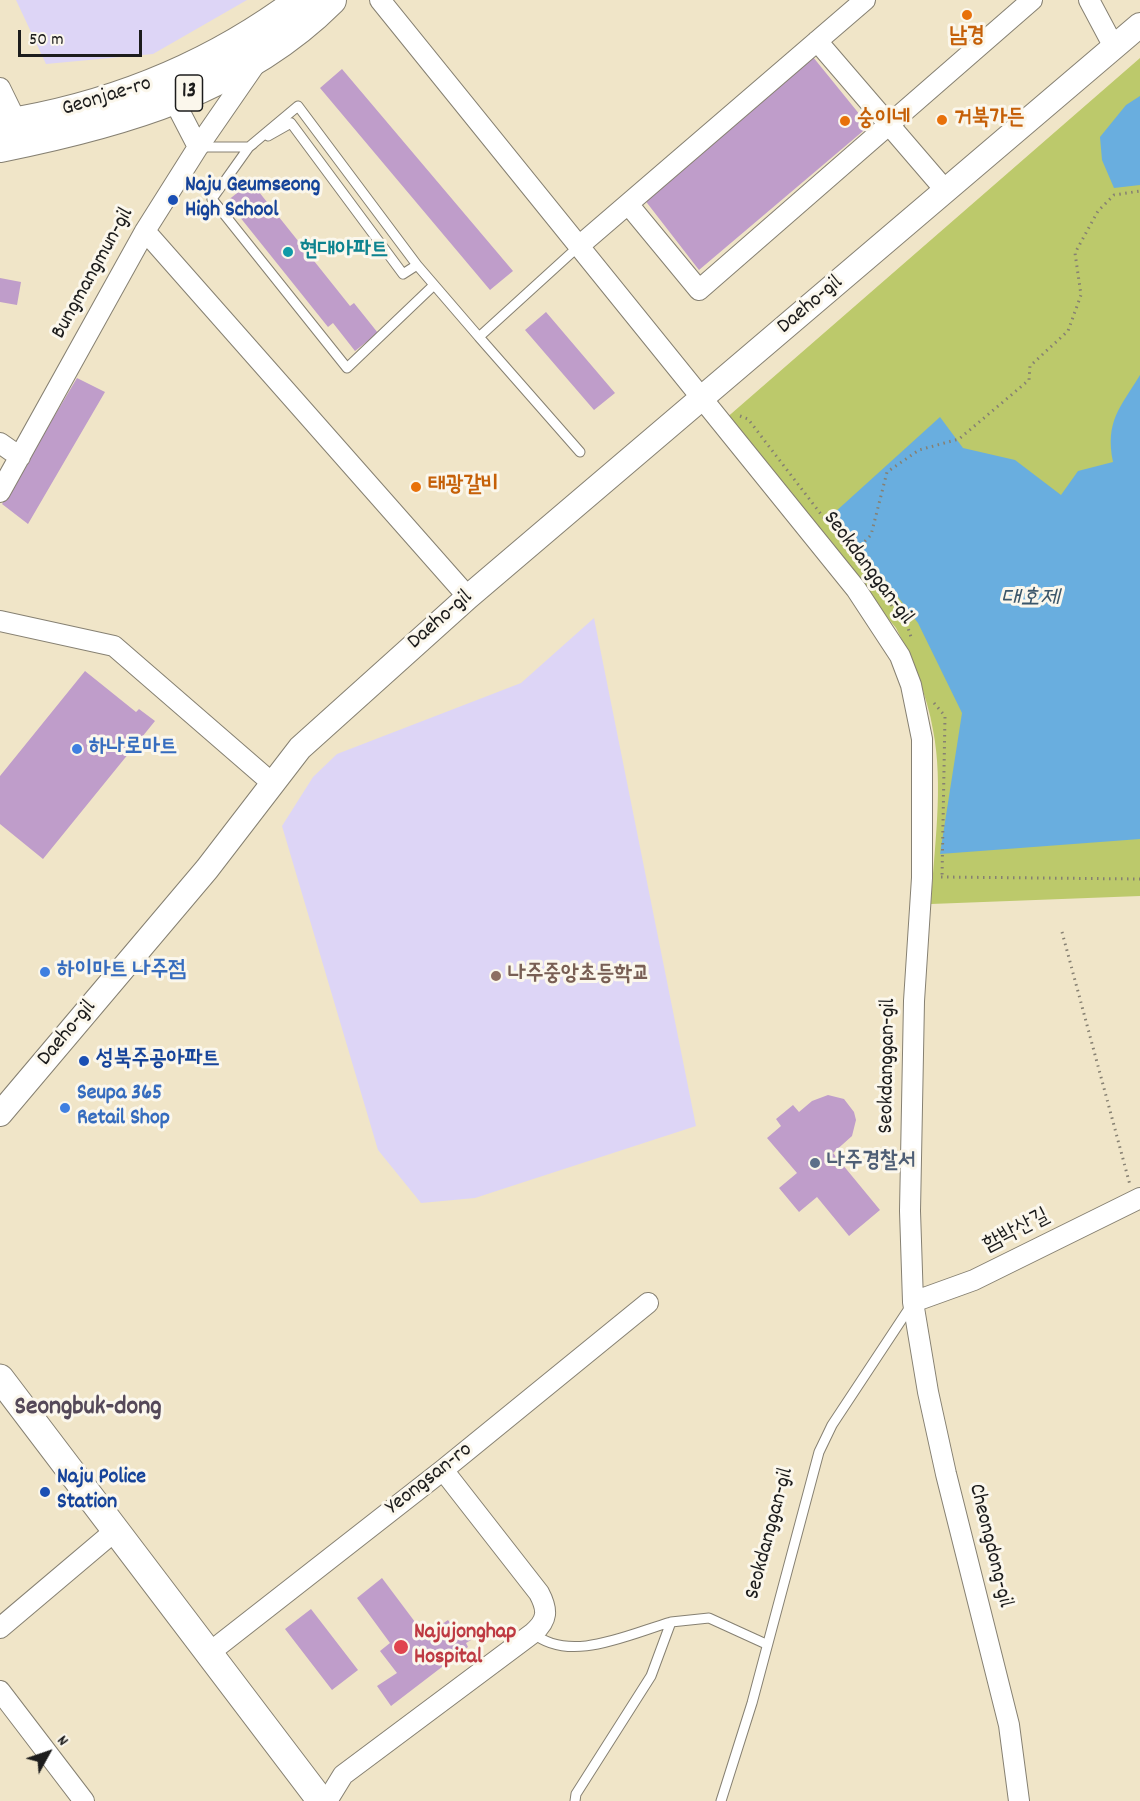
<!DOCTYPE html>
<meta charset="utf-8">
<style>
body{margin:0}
#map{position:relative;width:1140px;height:1801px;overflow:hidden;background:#f0e5c8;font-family:Dekko,sans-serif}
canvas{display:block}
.north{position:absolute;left:18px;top:1723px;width:60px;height:60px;-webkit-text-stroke:4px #fbf7ec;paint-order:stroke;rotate:50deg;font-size:16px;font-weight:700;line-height:24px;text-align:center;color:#1c1c1c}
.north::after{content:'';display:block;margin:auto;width:21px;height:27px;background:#1c1c1c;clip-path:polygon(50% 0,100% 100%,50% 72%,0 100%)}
.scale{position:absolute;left:18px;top:30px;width:124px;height:27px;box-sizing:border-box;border:3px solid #1c1c1c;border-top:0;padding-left:8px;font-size:18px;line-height:21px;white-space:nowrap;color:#1c1c1c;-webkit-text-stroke:4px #fbf7ec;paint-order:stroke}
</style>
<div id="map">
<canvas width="1140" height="1801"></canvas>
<div class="north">N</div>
<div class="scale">50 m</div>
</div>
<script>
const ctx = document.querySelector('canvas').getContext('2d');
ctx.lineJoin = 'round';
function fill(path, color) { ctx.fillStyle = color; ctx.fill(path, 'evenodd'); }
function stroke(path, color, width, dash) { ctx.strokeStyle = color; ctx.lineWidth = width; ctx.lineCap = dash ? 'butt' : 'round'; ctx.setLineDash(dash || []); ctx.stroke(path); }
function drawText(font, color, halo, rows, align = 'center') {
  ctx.font = font + ' Dekko,"Poor Story",sans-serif'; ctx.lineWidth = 6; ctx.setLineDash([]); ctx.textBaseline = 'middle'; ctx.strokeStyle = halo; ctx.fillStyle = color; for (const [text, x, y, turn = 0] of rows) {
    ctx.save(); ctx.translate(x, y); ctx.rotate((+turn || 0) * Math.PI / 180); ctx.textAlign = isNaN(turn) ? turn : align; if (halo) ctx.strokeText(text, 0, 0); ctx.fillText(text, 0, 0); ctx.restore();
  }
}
fill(new Path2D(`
 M16 0H247L153 54 46 64Z
 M594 618 696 1126 475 1198 421 1203 378 1150 282 826 313 777 337 754 521 683Z`), '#ddd5f6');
fill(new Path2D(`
 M1140 58V896L931 904C934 848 944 786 933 730 927 695 912 659 896 628L724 420Z`), '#bcc96b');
fill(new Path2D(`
 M1140 96V185L1114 188 1102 160 1100 137 1126 105Z
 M1140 375V839L940 854 962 713 918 623 834 513 940 417 963 448 1015 460 1061 495 1078 471 1113 462C1105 421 1120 408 1140 375Z`), '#69aedf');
fill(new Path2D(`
 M813 57 869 126 699 270 644 199Z
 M342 69 513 271 490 290 320 88Z
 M251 182 350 306 354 303 378 333 355 351 333 323 328 327 227 201Z
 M0 278 21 282 17 305 0 302Z
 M546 312 615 393 594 410 525 330Z
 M77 378 105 392 28 524 2 504Z
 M85 671 136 712 139 709 155 721 43 859 0 824V776Z
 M828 1095 844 1099 854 1112 856 1120 852 1136 833 1153 880 1210 849 1236 817 1197 799 1212 779 1188 797 1173 767 1138 781 1126 776 1119 793 1105 799 1112 812 1101Z
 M382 1578 415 1622 418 1621 425 1629 422 1631 426 1635 448 1620 456 1631 461 1628 471 1640 466 1643 468 1647 391 1706 377 1686 397 1673 380 1651 390 1643 357 1598Z
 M311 1609 358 1670 332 1690 285 1629Z`), '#bf9dca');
const service = new Path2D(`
 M268 136 291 123 403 274 417 265 479 337 579 246
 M199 147H249L253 144
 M417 265 298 106 249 147 212 199 347 368 434 285
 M479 337 580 452
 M671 1622 709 1618 766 1644
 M533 1633C570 1664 629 1634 671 1622L651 1676 576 1794 575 1801
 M721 1801 752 1703 819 1452 832 1425 912 1304`);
const minor = new Path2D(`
 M380 0 856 589 900 656 911 685 922 739V878L914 1001 910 1211 913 1302 928 1392 946 1474 1009 1725 1019 1801
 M1089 0 1114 47
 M817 41 946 191
 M0 88 21 131
 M198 147 256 63
 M628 204 699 290 1032 0
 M145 231 468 597
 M579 246 865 0
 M0 443 20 457
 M0 492 145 231 198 147 169 91
 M0 621 114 646 272 783
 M913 1302 974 1280 1140 1198
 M0 1628 116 1530
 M209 1653 443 1470 648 1303
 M0 1691 84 1801
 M327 1801 343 1775 533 1633C548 1620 548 1610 539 1593L443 1470`);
const tertiary = new Path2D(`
 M0 1114 207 869 300 748 468 597 1140 25`);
const secondary = new Path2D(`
 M0 1378 321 1801`);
const primary = new Path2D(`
 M0 125C110 108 212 67 301 0
 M0 147C120 123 242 89 331 0`);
stroke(service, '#868072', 11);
stroke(minor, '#868072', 22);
stroke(tertiary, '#868072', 26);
stroke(secondary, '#868072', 29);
stroke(primary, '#868072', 32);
stroke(new Path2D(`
 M740 416 748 419 830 526
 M852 554 871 535 887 472 919 450 959 439 1029 380 1030 366 1068 331 1081 295 1075 253 1098 211 1114 195 1140 191
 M884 595 908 628 912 640
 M934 703 945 716 942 877
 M941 877 1140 879
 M1062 932 1130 1185`), '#868072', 3, [1.5, 4.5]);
stroke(service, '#fff', 9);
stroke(minor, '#fff', 20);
stroke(tertiary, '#fff', 24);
stroke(secondary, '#fff', 27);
stroke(primary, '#fff', 30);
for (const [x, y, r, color] of [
 [967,15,6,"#e8710a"],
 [942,120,6,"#e8710a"],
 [845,121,6,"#e8710a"],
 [173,200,6,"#1a4fb4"],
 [288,252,6,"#0f9aa8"],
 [416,487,6,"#e8710a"],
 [77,749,6,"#3f7fe0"],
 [45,972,6,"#3f7fe0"],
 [496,976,6,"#8d6e63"],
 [84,1061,6,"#1a4fb4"],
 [65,1108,6,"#3f7fe0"],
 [815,1163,6,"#5c6f8a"],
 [45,1492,6,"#1a4fb4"],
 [401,1647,8,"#e0444e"]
]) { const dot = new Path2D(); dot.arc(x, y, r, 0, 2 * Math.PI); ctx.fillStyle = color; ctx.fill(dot); stroke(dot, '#fbf7ec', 2); }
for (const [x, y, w] of [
 [189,93,27]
]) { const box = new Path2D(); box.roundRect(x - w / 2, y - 18, w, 36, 4.5); ctx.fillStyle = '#fbf7ec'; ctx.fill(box); stroke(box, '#1c1c1c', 1.5); }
drawText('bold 21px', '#1c1c1c', null, [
 ["13",189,93]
]);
drawText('bold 22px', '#c56008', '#fbf7ec', [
 ["남경",967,38,"center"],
 ["거북가든",954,120],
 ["숭이네",857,121],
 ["태광갈비",428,487]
], 'left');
drawText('22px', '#1c1c1c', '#fbf7ec', [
 ["Geonjae-ro",107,98,-17],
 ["Bungmangmun-gil",94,274,-61],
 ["Daeho-gil",811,306,-40],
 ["Seokdanggan-gil",867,569,53],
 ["Daeho-gil",441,621,-41],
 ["Daeho-gil",68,1034,-50],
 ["Seokdanggan-gil",889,1066,-89],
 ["함박산길",1017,1232,-27],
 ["Yeongsan-ro",430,1480,-38],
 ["Seokdanggan-gil",771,1534,-75],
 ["Cheongdong-gil",989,1546,76]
]);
drawText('bold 22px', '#164399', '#fbf7ec', [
 ["Naju Geumseong",185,187],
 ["High School",185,212],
 ["성북주공아파트",96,1061],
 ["Naju Police",57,1479],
 ["Station",57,1504]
], 'left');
drawText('bold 22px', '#0d838f', '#fbf7ec', [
 ["현대아파트",300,252]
], 'left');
drawText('bold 22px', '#366cbe', '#fbf7ec', [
 ["하나로마트",89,749],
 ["하이마트 나주점",57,972],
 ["Seupa 365",77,1095],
 ["Retail Shop",77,1120]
], 'left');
drawText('bold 22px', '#785e54', '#fbf7ec', [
 ["나주중앙초등학교",508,976]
], 'left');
drawText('bold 22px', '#4e5e75', '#fbf7ec', [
 ["나주경찰서",827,1163]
], 'left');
drawText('bold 22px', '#be3a42', '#fbf7ec', [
 ["Najujonghap",414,1634],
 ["Hospital",414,1659]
], 'left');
drawText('italic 24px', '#3b566a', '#fbf7ec', [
 ["대호제",1030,601]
]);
drawText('bold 26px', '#554959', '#fbf7ec', [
 ["Seongbuk-dong",88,1409]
]);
</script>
